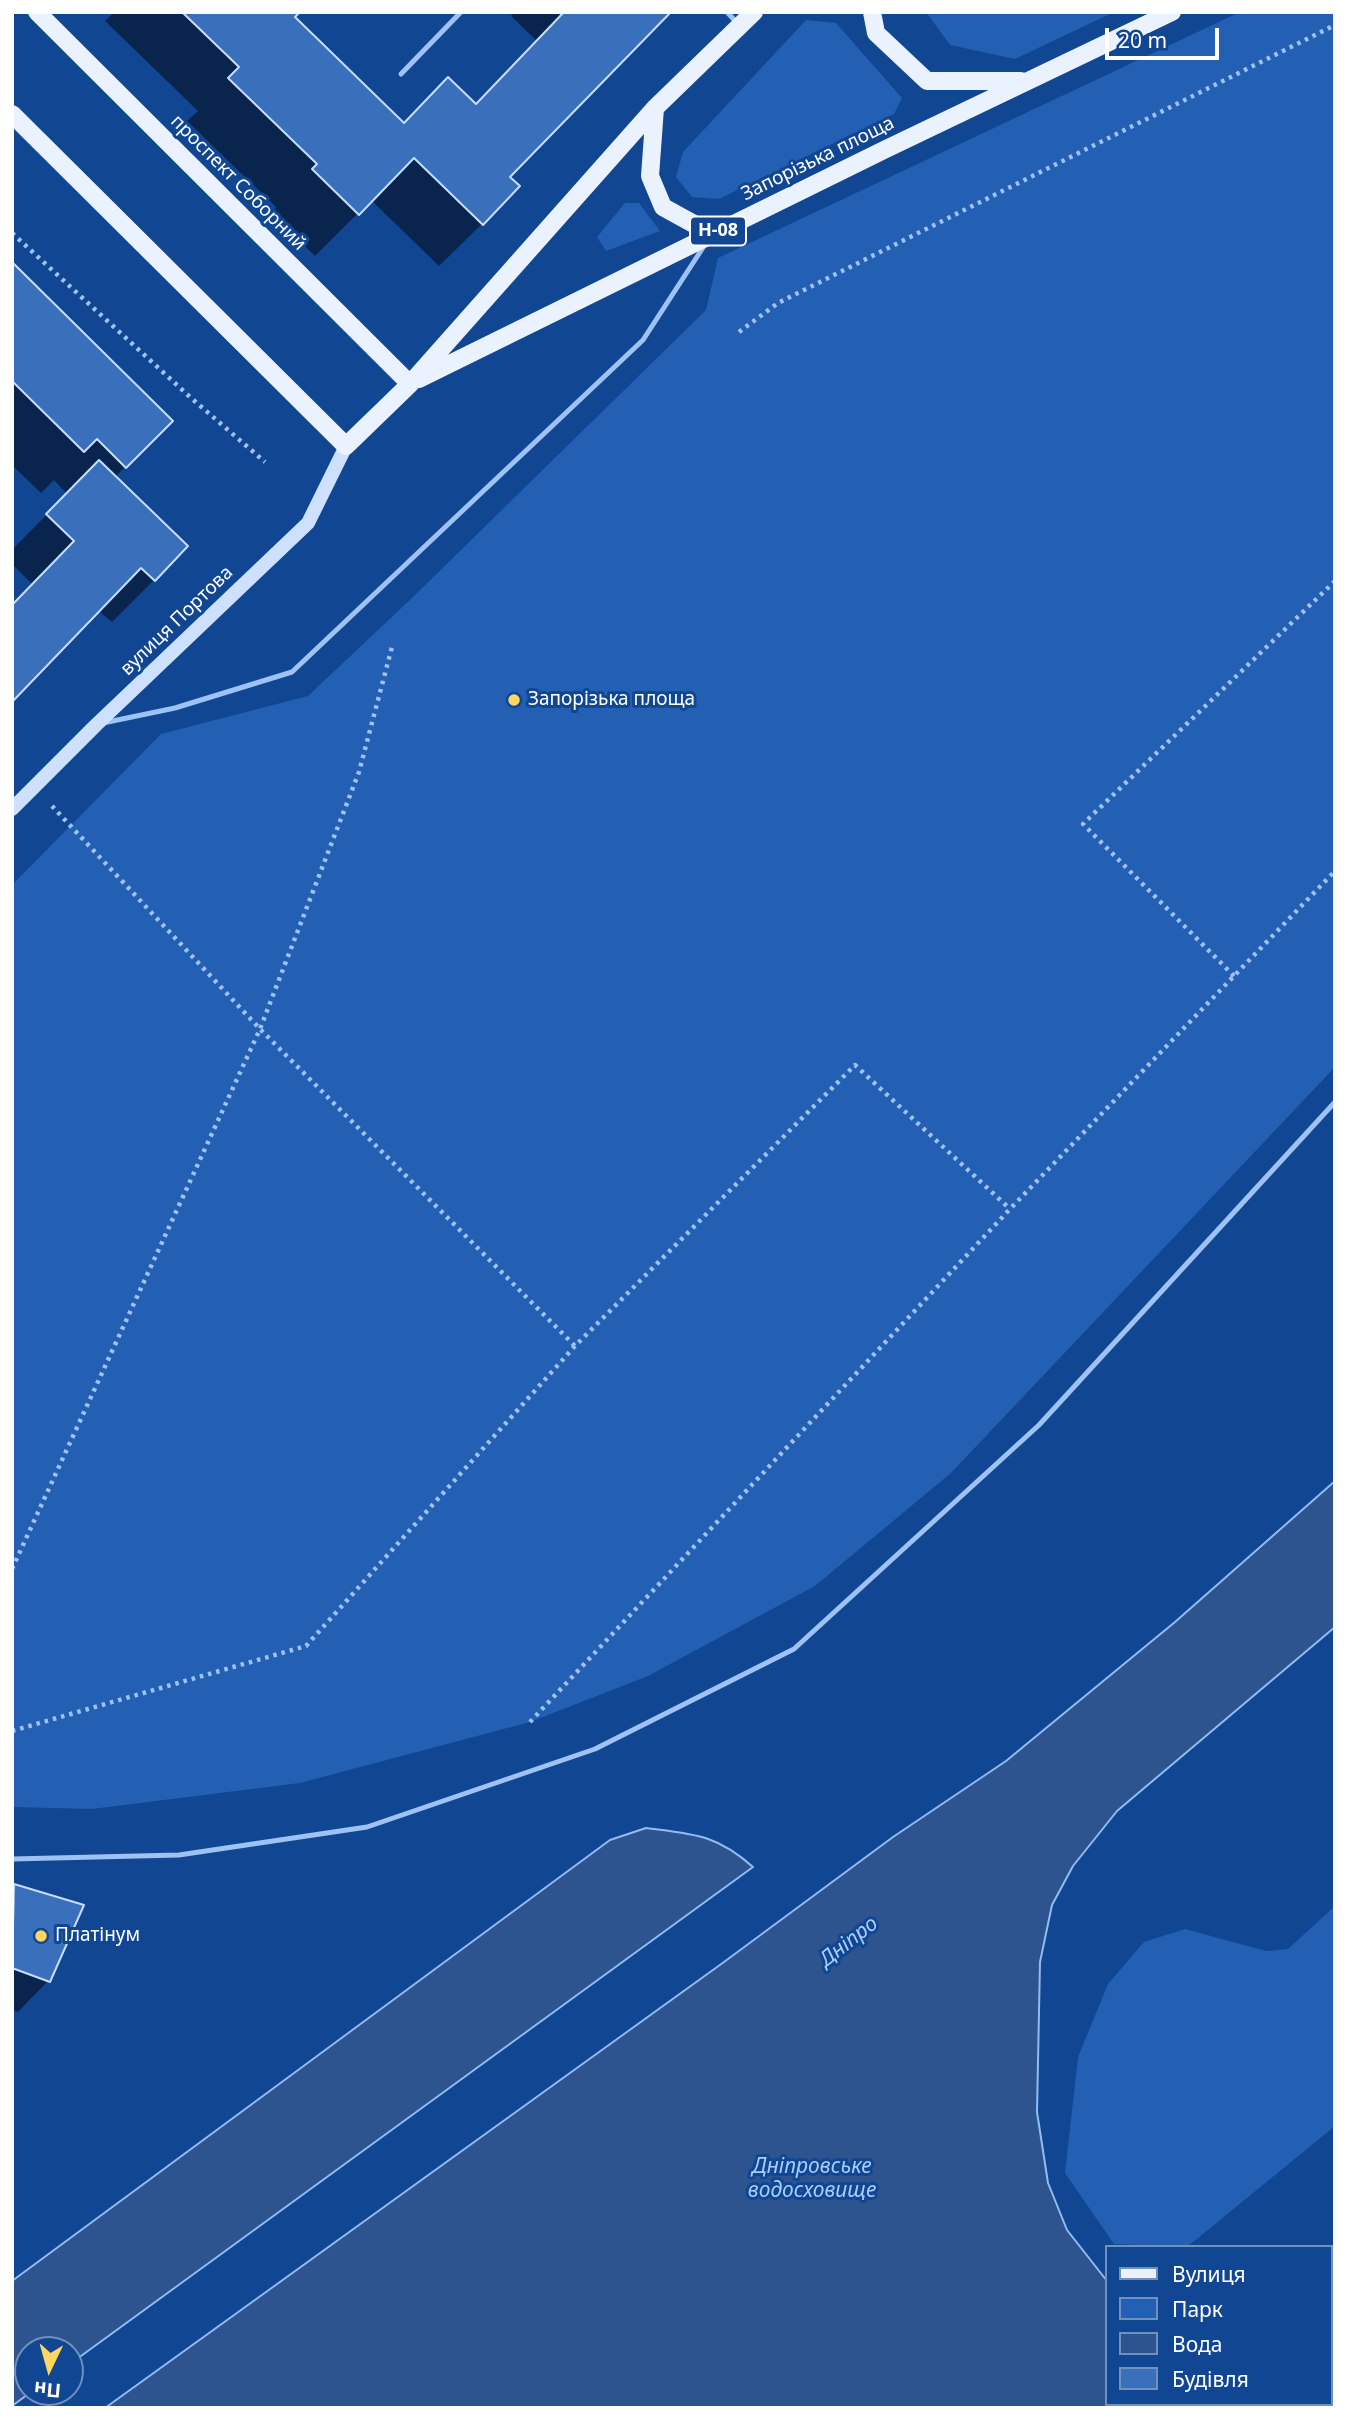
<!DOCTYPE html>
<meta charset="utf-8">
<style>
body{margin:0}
#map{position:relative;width:1347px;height:2420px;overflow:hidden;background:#114693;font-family:"Noto Sans",sans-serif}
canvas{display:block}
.frame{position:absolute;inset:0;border:14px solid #fff;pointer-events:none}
.legend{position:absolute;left:1105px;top:2245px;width:228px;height:161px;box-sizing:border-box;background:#114693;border:2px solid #7090be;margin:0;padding:9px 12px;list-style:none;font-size:21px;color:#fff}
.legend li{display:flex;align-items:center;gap:14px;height:35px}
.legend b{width:35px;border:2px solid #7090be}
.north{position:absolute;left:14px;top:2336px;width:70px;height:70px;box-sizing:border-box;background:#114693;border:2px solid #7090be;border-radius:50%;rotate:185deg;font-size:19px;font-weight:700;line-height:28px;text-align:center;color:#fff}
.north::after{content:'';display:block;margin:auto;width:24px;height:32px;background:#ffd660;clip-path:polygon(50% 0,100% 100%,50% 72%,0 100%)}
.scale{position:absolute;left:1105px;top:28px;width:114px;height:32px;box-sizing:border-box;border:4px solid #fff;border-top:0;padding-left:9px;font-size:21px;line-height:24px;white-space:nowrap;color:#fff;-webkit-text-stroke:5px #114693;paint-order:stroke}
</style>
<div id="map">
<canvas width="1347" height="2420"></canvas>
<div class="frame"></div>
<ul class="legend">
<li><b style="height:9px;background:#eaf1ff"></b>Вулиця</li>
<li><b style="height:19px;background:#235fb2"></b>Парк</li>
<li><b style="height:19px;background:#2d548e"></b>Вода</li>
<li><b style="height:19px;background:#3a70bb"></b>Будівля</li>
</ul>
<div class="north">Пн</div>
<div class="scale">20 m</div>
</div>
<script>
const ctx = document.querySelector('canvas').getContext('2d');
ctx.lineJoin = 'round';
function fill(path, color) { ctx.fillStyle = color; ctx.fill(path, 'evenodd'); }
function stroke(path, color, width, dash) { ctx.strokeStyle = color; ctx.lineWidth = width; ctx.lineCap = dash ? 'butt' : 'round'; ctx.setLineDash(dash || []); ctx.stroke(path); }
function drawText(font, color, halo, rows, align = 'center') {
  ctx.font = font + ' "Noto Sans",sans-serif'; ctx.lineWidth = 6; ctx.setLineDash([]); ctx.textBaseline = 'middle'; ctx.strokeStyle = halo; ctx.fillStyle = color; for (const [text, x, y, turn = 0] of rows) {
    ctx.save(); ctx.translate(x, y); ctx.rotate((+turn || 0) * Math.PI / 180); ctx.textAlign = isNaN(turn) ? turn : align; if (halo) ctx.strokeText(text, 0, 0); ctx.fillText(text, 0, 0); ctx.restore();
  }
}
fill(new Path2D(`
 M926 12H1114L1015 59 950 45Z
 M1240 12H1335V1067L951 1473 815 1586 648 1676 530 1722 300 1783 92 1809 12 1807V885L161 734 308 696 413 597 706 310 718 258Z
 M806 20 836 23 902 98 894 114 719 199 692 197 676 177 683 152Z
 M625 203H639L660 231 606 251 597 237Z
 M1335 1906V2126L1187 2247 1114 2244 1065 2173 1078 2057 1108 1984 1144 1942 1185 1929 1266 1951 1288 1949Z`), '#235fb2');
const water = new Path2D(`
 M1335 1481V1627L1117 1811 1073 1866 1052 1905 1040 1962 1037 2112 1048 2183 1067 2230 1107 2281V2404H1331V2368L1335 2366V2408H105L724 1962 893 1837 1006 1761 1175 1622Z
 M646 1828C693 1834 716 1834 753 1867L70 2364V2350H28V2392H31L12 2406V2281L610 1840Z`);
fill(water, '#2d548e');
stroke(water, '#90bcf6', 2);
fill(new Path2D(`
 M114 12H297L292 17 403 125 475 106 537 41 511 16 514 12H668L508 177 482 224 439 266 371 200 315 256 271 213 276 207 187 121 198 111 105 21Z
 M12 265 171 421 114 478 154 580 112 622 98 610 33 585 12 564V550L67 494 54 480 41 493 12 465Z
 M14 1886 48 1981 18 2012 12 2010V1887Z`), '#0007');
const building = new Path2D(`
 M182 12H300L295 17 404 123 448 77 476 104 564 12H671L510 177 520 186 483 225 414 158 359 215 312 169 317 164 228 78 239 67Z
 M12 262 173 421 126 468 97 439 84 452 12 381Z
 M99 460 188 546 155 581 141 568 12 702V605L74 541 46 514Z
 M14 1884 84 1905 50 1982 12 1968Z`);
fill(building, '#3a70bb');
stroke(building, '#c6ddfd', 2);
stroke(new Path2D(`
 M12 233 190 397 265 462
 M739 332 778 303 1335 25
 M52 806 260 1029 575 1346
 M1234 976 1083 824 1335 581
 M12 1569 260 1029 359 772 393 643
 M530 1722 1010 1209 1335 871
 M12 1731 306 1646 575 1346 855 1065 1010 1209`), '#9ec2f3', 4.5, [3.5, 5]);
stroke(new Path2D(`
 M727 12 738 24
 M401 74 461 12
 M103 723 175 708 292 672 643 340 704 246
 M12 1859 179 1855 367 1827 595 1749 794 1649 1039 1425 1335 1102`), '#9ec2f3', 5);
stroke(new Path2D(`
 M12 809 96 725 308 523 346 446`), '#cde0fd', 14);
stroke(new Path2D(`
 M37 12 410 384
 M872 12 876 33 927 81H1021
 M655 108 650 176 663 207 712 234
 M12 114 346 446 410 384 655 108 754 12
 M419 379 886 149 1172 12`), '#eaf1ff', 18);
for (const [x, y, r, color] of [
 [514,700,7,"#ffd660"],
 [41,1936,7,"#ffd660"]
]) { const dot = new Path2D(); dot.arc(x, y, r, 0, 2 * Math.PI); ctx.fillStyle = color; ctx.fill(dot); stroke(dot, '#114693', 2.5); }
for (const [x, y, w] of [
 [718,231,56]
]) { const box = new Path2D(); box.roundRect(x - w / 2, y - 14.5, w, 29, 5); ctx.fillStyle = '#114693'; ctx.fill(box); stroke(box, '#fff', 2); }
drawText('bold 18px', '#fff', null, [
 ["Н-08",718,231]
]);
drawText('19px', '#fff', '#114693', [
 ["Запорізька площа",818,159,-26],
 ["проспект Соборний",238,183,45],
 ["вулиця Портова",177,621,-44]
]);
drawText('19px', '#fff', '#114693', [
 ["Запорізька площа",528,700],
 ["Платінум",55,1936]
], 'left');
drawText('italic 21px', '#aaccfa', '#114693', [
 ["Дніпро",849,1942,-38],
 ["Дніпровське",812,2167],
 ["водосховище",812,2191]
]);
</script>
